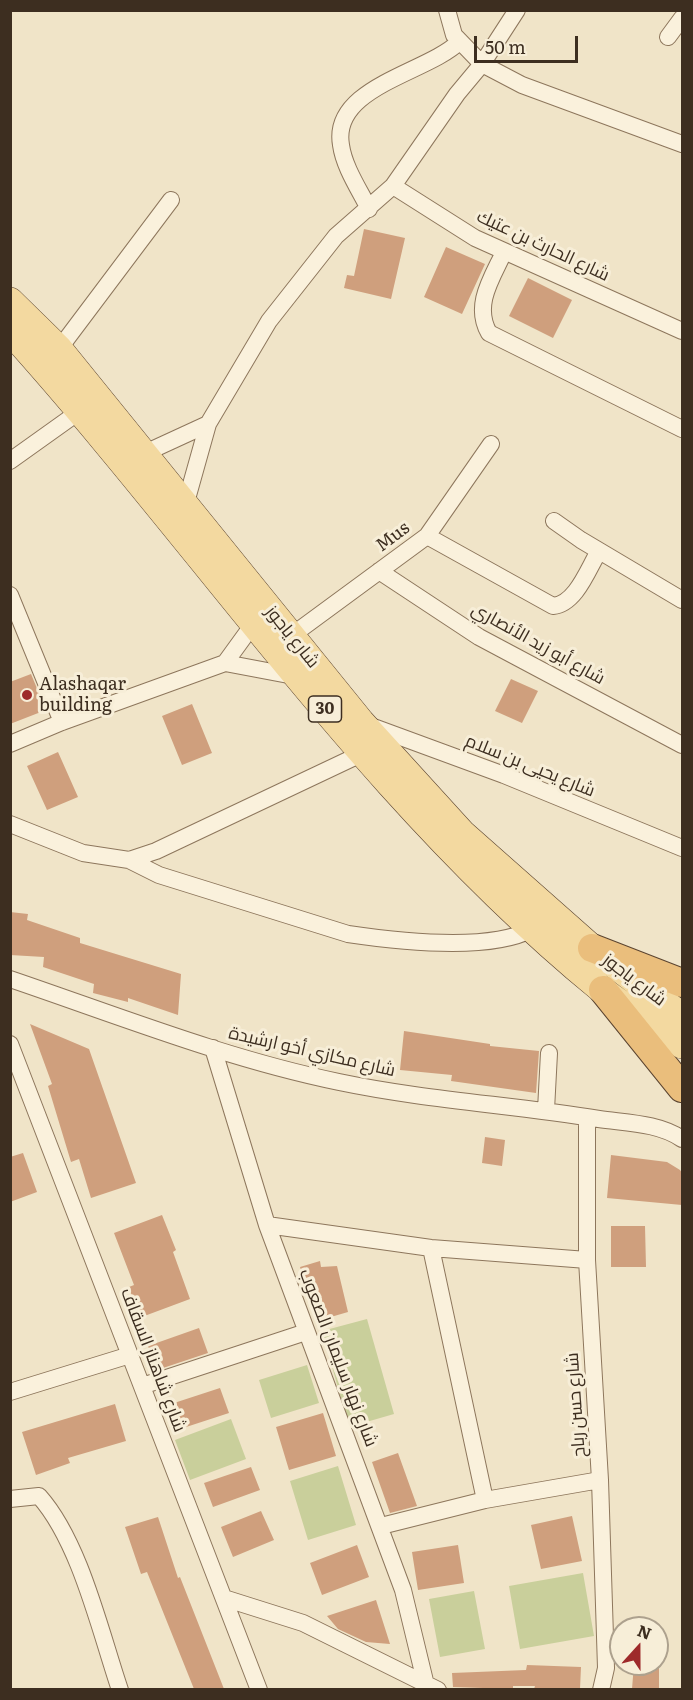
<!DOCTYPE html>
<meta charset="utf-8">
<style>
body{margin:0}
#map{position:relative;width:693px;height:1700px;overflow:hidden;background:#f0e4c8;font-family:Literata,serif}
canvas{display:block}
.frame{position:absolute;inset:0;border:12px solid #3d2e20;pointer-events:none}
.north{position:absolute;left:609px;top:1616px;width:60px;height:60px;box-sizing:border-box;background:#f7eed8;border:2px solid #ada18e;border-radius:50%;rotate:21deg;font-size:16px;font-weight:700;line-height:24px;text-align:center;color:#3d2e20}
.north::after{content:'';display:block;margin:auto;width:21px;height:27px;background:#9e2a2b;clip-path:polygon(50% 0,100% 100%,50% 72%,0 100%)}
.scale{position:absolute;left:474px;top:36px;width:104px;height:27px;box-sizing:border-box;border:3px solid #3d2e20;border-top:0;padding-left:8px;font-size:18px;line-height:21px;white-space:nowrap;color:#3d2e20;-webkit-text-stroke:4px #f7eed8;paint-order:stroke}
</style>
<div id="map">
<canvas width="693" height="1700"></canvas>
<div class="frame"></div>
<div class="north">N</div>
<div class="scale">50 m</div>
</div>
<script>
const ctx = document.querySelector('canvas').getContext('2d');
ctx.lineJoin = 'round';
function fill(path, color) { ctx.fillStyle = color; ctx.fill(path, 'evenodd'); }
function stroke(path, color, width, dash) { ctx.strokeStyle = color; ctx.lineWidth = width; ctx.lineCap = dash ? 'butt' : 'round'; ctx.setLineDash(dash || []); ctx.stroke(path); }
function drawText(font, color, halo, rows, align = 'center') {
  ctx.font = font + ' Literata,Cairo,serif'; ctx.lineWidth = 6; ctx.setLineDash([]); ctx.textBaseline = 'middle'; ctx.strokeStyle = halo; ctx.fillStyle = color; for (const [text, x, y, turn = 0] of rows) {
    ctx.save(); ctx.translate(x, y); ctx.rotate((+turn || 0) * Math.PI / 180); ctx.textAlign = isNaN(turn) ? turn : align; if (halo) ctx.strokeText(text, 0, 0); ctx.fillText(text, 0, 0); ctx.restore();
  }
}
fill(new Path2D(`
 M367 1319 394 1414 349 1427 322 1331Z
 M307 1365 319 1403 271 1418 259 1380Z
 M231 1419 246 1459 190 1480 175 1440Z
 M338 1466 356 1525 308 1540 290 1481Z
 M583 1573 594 1636 520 1649 509 1586Z
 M474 1591 485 1649 440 1657 429 1599Z`), '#c9cf9b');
fill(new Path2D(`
 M364 229 405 238 391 299 344 288 347 275 354 276Z
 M446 247 485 264 462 314 424 297Z
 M528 278 572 300 553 338 509 316Z
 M31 674 46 710 10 724V682Z
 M511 679 538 691 522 723 495 711Z
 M192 704 212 753 182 765 162 716Z
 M58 752 78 797 47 810 27 766Z
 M10 912 28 914 27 920 80 938V943L181 974 178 1015 128 998V1002L93 993 94 984 43 967 44 957 10 955Z
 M30 1024 89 1049 136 1183 91 1198 79 1159 71 1162 48 1086 52 1084Z
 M404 1031 490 1044V1046L539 1051 536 1093 451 1081 452 1075 400 1070Z
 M485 1137 505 1140 502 1166 482 1163Z
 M23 1153 37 1192 10 1202V1157Z
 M611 1155 667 1162 680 1170 682 1173V1205L607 1198Z
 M162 1215 176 1250 173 1252 190 1299 139 1318 129 1287 134 1285 114 1233Z
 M611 1226H645L646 1267H611Z
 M320 1261 321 1267 337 1266 348 1312 317 1321 300 1267Z
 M199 1328 208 1353 157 1370 148 1346Z
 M220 1388 229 1413 180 1429 171 1404Z
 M115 1404 126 1441 68 1458 70 1463 36 1475 22 1432Z
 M323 1413 336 1456 289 1470 276 1427Z
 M398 1453 417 1506 390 1513 372 1462Z
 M251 1467 260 1490 213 1507 204 1483Z
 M261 1511 274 1540 233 1557 221 1527Z
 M572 1516 582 1561 541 1569 531 1525Z
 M158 1517 178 1578 180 1577 224 1689H194L147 1572 141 1574 125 1527Z
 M357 1545 369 1577 322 1595 310 1563Z
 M458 1545 464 1583 418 1590 412 1552Z
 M376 1600 390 1644 366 1642 338 1629 327 1616Z
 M634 1664H659V1689H632Z
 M527 1665 581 1667 580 1689H534L535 1686H513V1689L453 1687 452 1673 526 1670Z`), '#cf9f7d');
const minor = new Path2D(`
 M447 10 454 35 482 64 522 85 682 144
 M668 37 682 18
 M393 186 475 238 682 331
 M369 209C359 189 344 167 341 145 331 87 427 73 459 42
 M504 252C492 278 473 305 489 333L682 429
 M59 349 171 200
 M145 453 208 424
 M10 461 80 411
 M185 506 208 424 269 321 336 236 393 186 457 94 482 64 517 10
 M554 521 581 540 682 600
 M427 536 553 606C576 604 588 569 599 551
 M379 571 479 637 682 745
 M10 595 62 722
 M291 636 427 536 491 444
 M225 663 254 623
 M368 725 504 775 682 848
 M10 744 62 722 225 663 299 677
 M10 824 83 853 129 860 159 875 348 934C396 941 490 952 532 929
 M129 860 156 851 361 754
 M10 979C119 1016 227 1059 339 1082 425 1100 513 1105 599 1119 626 1123 659 1123 682 1139
 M10 1044 259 1690
 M213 1048 267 1225 403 1590 425 1681
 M546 1110 549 1053
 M587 1117V1260L600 1480 606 1668 601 1690
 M267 1225 431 1248 587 1260
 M431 1248 485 1500
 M142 1386 306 1332
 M10 1392 130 1355
 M10 1499 39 1496C80 1542 100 1631 120 1690
 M381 1526 485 1500 600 1480
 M227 1599 303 1623 438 1690`);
const primary = new Path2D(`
 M10 301 59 349 361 722 462 833 592 948 682 1016
 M10 331C207 550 371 801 601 989 626 1009 656 1026 682 1045`);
const trunk = new Path2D(`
 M592 948 682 983
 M603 990 682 1088`);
stroke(minor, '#8d765c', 18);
stroke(primary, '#5b4430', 28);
stroke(trunk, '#5b4430', 30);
stroke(minor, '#faf1dc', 16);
stroke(primary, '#f3d9a0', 27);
stroke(trunk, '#eabe7c', 28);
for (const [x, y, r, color] of [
 [27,695,6,"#9e2a2b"]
]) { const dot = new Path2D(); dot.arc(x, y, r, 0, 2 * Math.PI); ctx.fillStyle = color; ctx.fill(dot); stroke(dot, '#f7eed8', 2); }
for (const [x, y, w] of [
 [325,709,33]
]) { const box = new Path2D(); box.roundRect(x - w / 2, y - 13, w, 26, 4.5); ctx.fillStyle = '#f7eed8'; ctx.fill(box); stroke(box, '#3d2e20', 1.5); }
drawText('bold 16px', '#3d2e20', null, [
 ["30",325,709]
]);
drawText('18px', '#3d2e20', '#f7eed8', [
 ["شارع الحارث بن عتيك",543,246,25],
 ["Mus",393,537,-37],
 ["شارع ياجوز",292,637,51],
 ["شارع أبو زيد الأنصاري",538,644,29],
 ["شارع يحيى بن سلام",530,766,22],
 ["شارع ياجوز",634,980,37],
 ["شارع مكازي أخو ارشيدة",312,1052,13],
 ["شارع نهار سليمان الصعوب",338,1358,69],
 ["شارع شاهناز السقاف",153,1360,69],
 ["شارع حسن رباح",576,1405,-94]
]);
drawText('18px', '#3d2e20', '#f7eed8', [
 ["Alashaqar",39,685],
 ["building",39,706]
], 'left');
</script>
